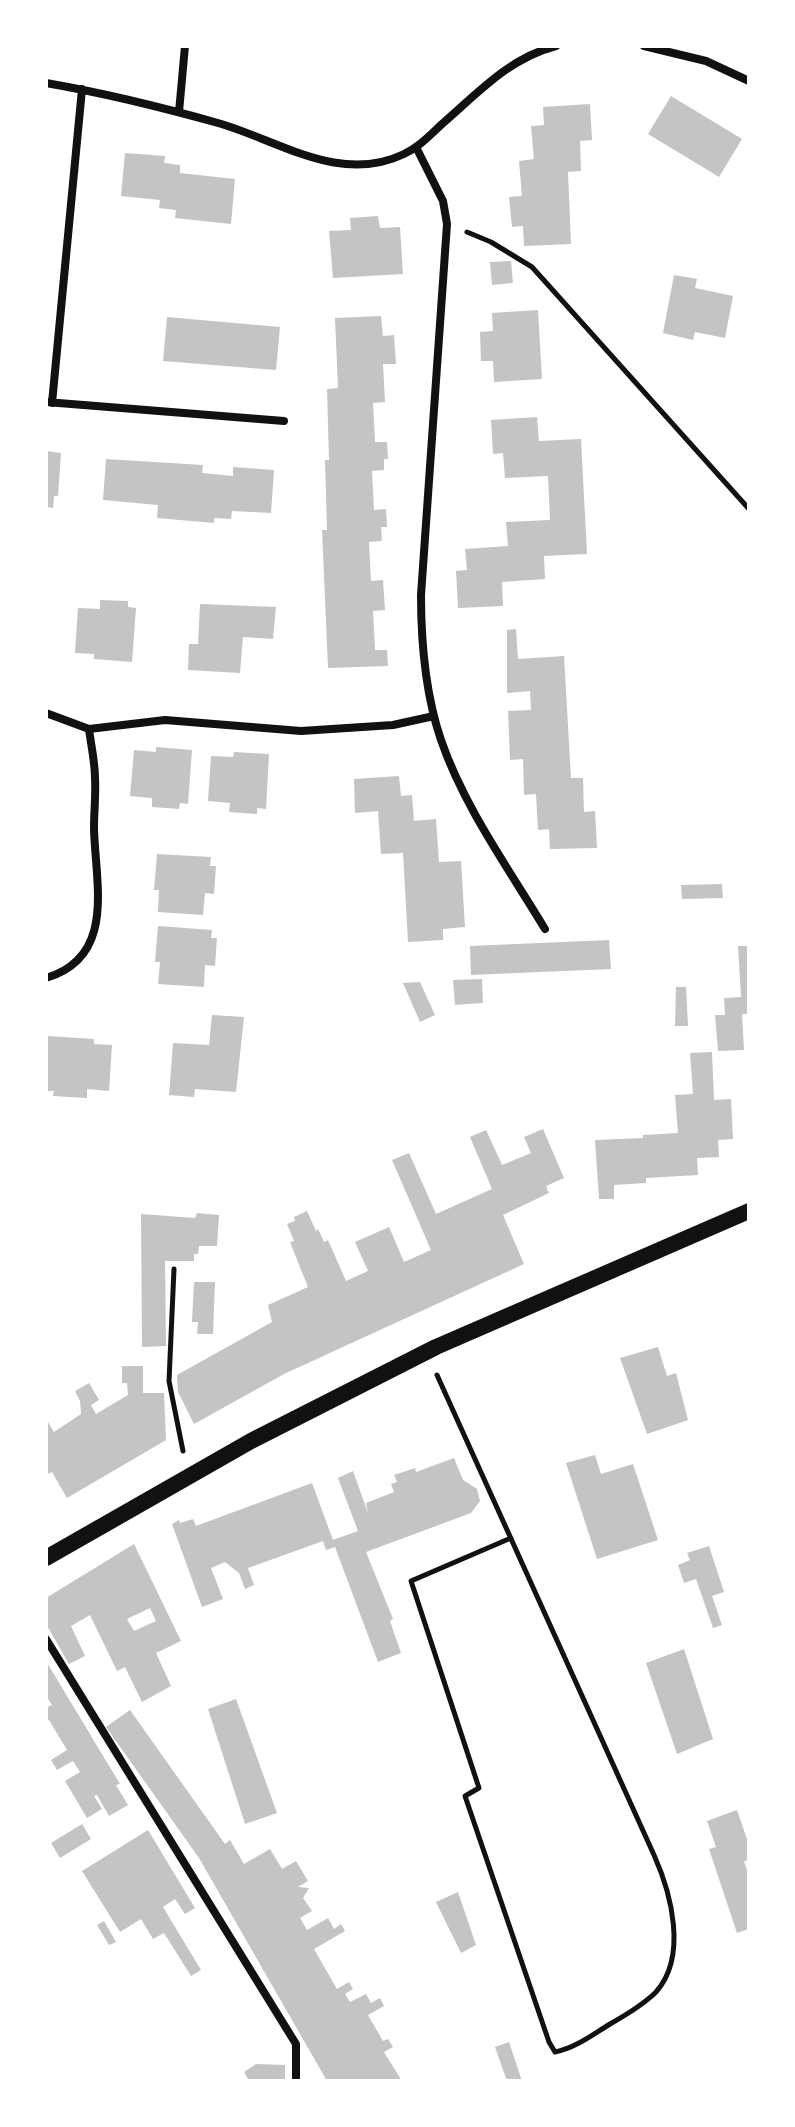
<!DOCTYPE html>
<style>
body{margin:0}
#map{position:relative;width:795px;height:2127px;overflow:hidden;background:#fff;font-family:"Crimson Pro",serif}
canvas{display:block}
.frame{position:absolute;inset:0;border:48px solid #fff;pointer-events:none}
</style>
<div id="map">
<canvas width="795" height="2127"></canvas>
<div class="frame"></div>
</div>
<script>
const ctx = document.querySelector('canvas').getContext('2d');
ctx.lineJoin = 'round';
function fill(path, color) { ctx.fillStyle = color; ctx.fill(path, 'evenodd'); }
function stroke(path, color, width, dash) { ctx.strokeStyle = color; ctx.lineWidth = width; ctx.lineCap = dash ? 'butt' : 'round'; ctx.setLineDash(dash || []); ctx.stroke(path); }
fill(new Path2D(`
 M671 96 742 139 719 177 648 134Z
 M590 104 592 140 580 141 581 171 568 172 571 244 524 246 523 226 512 227 509 197 522 196 519 161 534 159 531 126 544 125 543 107Z
 M125 153 165 156 164 163 180 165V173L235 179 231 224 175 218 176 210 159 208 160 200 121 196Z
 M378 216 380 228 400 227 403 274 333 278 329 231 351 230 350 218Z
 M511 261 513 283 492 285 490 262Z
 M674 275 697 279 695 288 733 296 725 338 695 332 693 340 663 333Z
 M538 310 542 379 494 382 493 361H481L480 332 493 331 492 313Z
 M381 316 383 336 394 335 396 364H383L385 402 373 403 375 442H387L388 459H384V470L372 471 374 510 386 509 387 527H381L382 541 369 542 371 581 383 580 385 610 373 611 375 650H387L388 666 328 668 322 530H327L325 460H329L327 389 338 388 335 318Z
 M167 317 280 327 276 370 163 361Z
 M537 417 539 441 581 439 587 554 544 556 545 579 502 582 503 606 458 608 456 571 467 570 465 549 508 546 506 522 550 520 548 476 505 478 503 453 493 454 491 420Z
 M46 451 61 453 58 496H54L53 508 46 507Z
 M106 459 203 465 202 473 233 476V467L274 470 271 513 232 511 231 519 214 518V523L157 518 158 505 103 500Z
 M100 600 128 601V607L136 608 132 662 94 659V654L75 653 78 608 100 609Z
 M200 604 276 607 273 639 243 637 240 673 188 670 189 644H198Z
 M516 629 518 659 564 656 571 778H583L584 812 595 811 597 848 550 849 549 829 538 830 536 794 524 795 523 759 510 760 508 711 531 710 530 691 507 693V630Z
 M156 747 192 750 188 804 180 803 179 809 152 807V798L130 796 134 750 156 752Z
 M234 752 269 754 266 809 257 808V814L229 812 230 803 208 801 211 756 233 757Z
 M399 776 401 796 412 795 414 821 436 819 439 862 461 861 465 927 443 929V940L408 942 403 853 381 854 378 811 355 813 354 779Z
 M157 854 211 857 210 866H216L214 894 205 893 203 915 158 912 159 890H154Z
 M722 884 723 898 682 899 681 885Z
 M158 926 212 930 211 938H217L215 966 205 965 204 987 158 984 160 962H155Z
 M609 940 611 969 471 975 470 946Z
 M738 946H749V1014H742L744 1050 718 1051 715 1015H725L724 998 741 997Z
 M482 979 483 1003 455 1005 453 980Z
 M420 982 435 1015 420 1022 403 983Z
 M676 987H686L688 1026H675Z
 M212 1015 244 1017 236 1092 195 1089 194 1097 169 1095 173 1043 209 1045Z
 M48 1036 94 1039V1044L112 1045 109 1091 87 1089V1098L53 1096 54 1091H46Z
 M712 1052 714 1100 731 1099 733 1139 718 1140 719 1157 697 1158 698 1175 646 1178V1183L614 1185V1199H599L595 1140 643 1138V1135L678 1133 675 1095 693 1094 690 1053Z
 M543 1129 564 1178 546 1186 549 1193 503 1215 524 1264 284 1374 194 1424 178 1392 177 1375 272 1322 268 1305 308 1287 290 1242 294 1241 287 1224 295 1221 294 1217 307 1211 316 1231 318 1229 324 1242 328 1240 346 1281 368 1271 355 1242 389 1227 404 1262 431 1250 392 1160 409 1153 436 1214 492 1189 470 1137 486 1130 502 1165 531 1153 524 1137Z
 M197 1213 219 1215 217 1246H199L198 1254H194V1261H165L166 1346 142 1347 141 1214 195 1218Z
 M194 1282H215L213 1334H197L198 1322H192Z
 M658 1347 667 1376 676 1373 688 1420 647 1434 620 1358Z
 M122 1366H143V1393H164L166 1440 67 1498 52 1472 46 1475V1423L48 1422 54 1432 81 1414 80 1401 75 1391 89 1383 99 1400 91 1405 96 1414 128 1395 127 1383H122Z
 M595 1455 601 1474 633 1464 658 1540 597 1559 566 1463Z
 M454 1458 463 1480 477 1489 480 1501 471 1513 366 1552 393 1619 390 1621 401 1653 378 1662 335 1547 326 1550 323 1541 248 1568 254 1585 245 1589 239 1573 225 1562 211 1568 223 1599 202 1607 172 1524 179 1520 180 1523 193 1519 196 1526 312 1483 333 1540 358 1531 338 1478 353 1471 368 1513 366 1503 394 1492 391 1484 397 1482 394 1475 415 1468 416 1472Z
 M134 1544 181 1641 156 1653 171 1686 142 1702 125 1667 117 1671 90 1615 71 1626 85 1656 69 1664 46 1624V1598ZM150 1608 156 1621 134 1631 127 1619Z
 M709 1546 724 1592 712 1596 722 1625 713 1628 696 1579 684 1583 678 1565 690 1560 687 1553Z
 M684 1649 713 1739 677 1754 646 1663Z
 M46 1661 120 1784 116 1785 128 1805 109 1816 97 1795 94 1796 102 1809 87 1818 65 1781 80 1772 73 1761 57 1770 51 1760 67 1750 49 1720 46 1722V1708L52 1705 46 1696Z
 M236 1699 277 1813 245 1824 208 1709Z
 M130 1710 225 1844 230 1840 244 1864 270 1849 282 1869 296 1861 308 1881 298 1887 309 1888 303 1898 312 1911 300 1918 307 1930 328 1918 334 1929 341 1924 345 1931 314 1949 337 1989 349 1982 353 1989 345 1994 350 2002 366 1994 371 2003 380 1998 384 2006 368 2015 383 2041 388 2039 393 2047 384 2052 402 2081H327L199 1858 106 1727Z
 M737 1810 749 1845V1860L744 1861 749 1876V1929L737 1933 709 1849 716 1847 707 1821Z
 M82 1824 91 1839 60 1858 51 1843Z
 M148 1830 195 1908 185 1914 175 1899 163 1907 201 1970 191 1976 164 1933 153 1939 141 1919 120 1932 82 1871Z
 M458 1892 476 1945 461 1953 436 1902Z
 M104 1921 116 1942 109 1945 97 1925Z
 M509 2042 522 2081H507L495 2047Z
 M256 2064 285 2065V2081H249L244 2072Z`), '#c4c4c4');
stroke(new Path2D(`
 M467 232 491 242 532 267 749 509
 M174 1269 169 1381 183 1451
 M437 1375 654 1855C671 1893 688 1956 656 1992 643 2005 626 2015 610 2024 592 2035 575 2048 555 2052L549 2042 465 1796 479 1788 411 1581 511 1538`), '#111', 5);
stroke(new Path2D(`
 M644 46 706 61 749 81
 M46 83C104 93 161 107 218 123 278 140 340 185 404 154 419 147 430 135 442 124 478 93 509 58 556 46
 M179 112 185 46
 M416 147 443 201 447 224 421 595C421 644 425 693 441 740 464 807 509 869 545 929
 M46 402 284 421
 M52 403 82 89
 M46 713 89 729 165 720 301 731 393 725 434 716
 M46 978C117 957 95 882 94 828 94 811 96 794 95 778 95 762 91 745 89 729
 M46 1639 296 2044V2081`), '#111', 8);
stroke(new Path2D(`
 M46 1558 251 1441 436 1347 749 1211`), '#111', 16);
</script>
